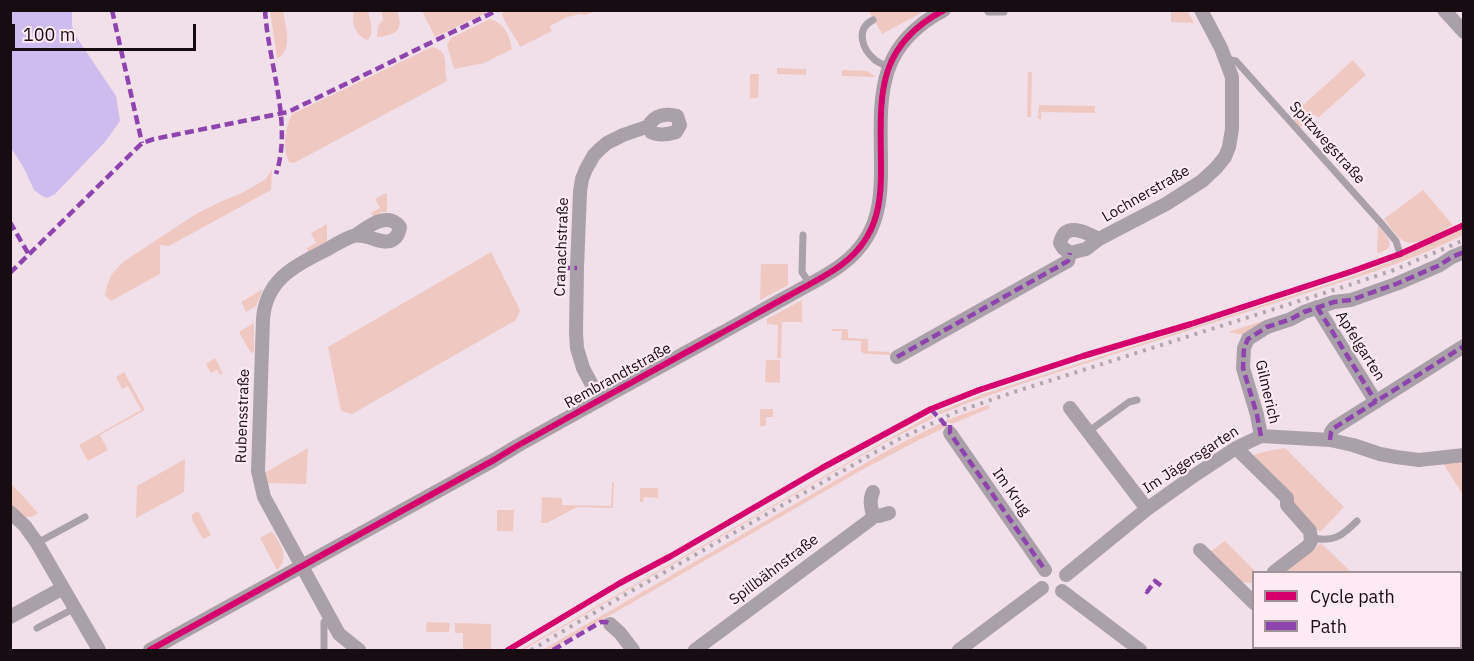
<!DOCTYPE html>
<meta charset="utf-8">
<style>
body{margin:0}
#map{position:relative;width:1474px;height:661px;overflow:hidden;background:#f1e0e9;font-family:"IBM Plex Sans",sans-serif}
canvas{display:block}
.frame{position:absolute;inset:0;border:12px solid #160c11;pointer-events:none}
.legend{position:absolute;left:1252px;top:571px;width:210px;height:78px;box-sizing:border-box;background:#feeaf3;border:2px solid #a19199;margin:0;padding:8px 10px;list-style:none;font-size:18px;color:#160c11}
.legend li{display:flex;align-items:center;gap:12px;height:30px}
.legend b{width:30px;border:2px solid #a19199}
.scale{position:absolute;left:12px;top:24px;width:184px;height:27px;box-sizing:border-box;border:3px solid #160c11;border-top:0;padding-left:8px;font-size:18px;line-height:21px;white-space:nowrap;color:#160c11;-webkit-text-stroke:4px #feeaf3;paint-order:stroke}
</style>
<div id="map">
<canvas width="1474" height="661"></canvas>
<div class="frame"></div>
<ul class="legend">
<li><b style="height:8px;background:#d6006c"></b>Cycle path</li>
<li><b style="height:8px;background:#8e44ad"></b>Path</li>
</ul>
<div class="scale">100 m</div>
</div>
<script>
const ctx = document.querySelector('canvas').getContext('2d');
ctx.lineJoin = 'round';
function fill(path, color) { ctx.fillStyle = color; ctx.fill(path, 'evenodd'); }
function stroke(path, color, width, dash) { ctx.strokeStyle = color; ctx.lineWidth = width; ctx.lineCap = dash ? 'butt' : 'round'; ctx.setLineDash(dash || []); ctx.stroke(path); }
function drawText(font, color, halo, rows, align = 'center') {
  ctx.font = font + ' "IBM Plex Sans",sans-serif'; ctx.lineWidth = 4.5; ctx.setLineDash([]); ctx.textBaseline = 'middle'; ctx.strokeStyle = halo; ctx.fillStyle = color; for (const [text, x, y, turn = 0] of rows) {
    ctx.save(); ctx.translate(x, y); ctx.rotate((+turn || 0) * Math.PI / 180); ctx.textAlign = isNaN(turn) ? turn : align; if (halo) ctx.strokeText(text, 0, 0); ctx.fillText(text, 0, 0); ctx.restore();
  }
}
fill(new Path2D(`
 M1187 10 1194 23 1171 22V11Z
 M270 11H283C285 24 294 52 277 58Z
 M354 11H368C370 20 375 32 368 40 355 36 351 22 354 11Z
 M379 11H397C405 30 395 36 377 37L378 26 383 20 382 13Z
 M422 11H490L435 37Z
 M508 11 595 10V11L585 15 581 14 567 17 550 26 552 31 520 47C515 35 504 24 502 13Z
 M869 11H925L882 34Z
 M490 19C505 24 509 34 512 49L484 63 454 69 447 45 451 38Z
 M432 47C451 51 443 67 447 81L294 163 289 162C282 148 285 128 292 114Z
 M1353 60 1366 75 1318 118 1315 114 1300 128 1290 117Z
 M777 68 806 69V75L777 74Z
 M842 70 867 71 876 77 842 76Z
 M1028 72H1032L1031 117H1027Z
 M750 74H759L758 98H750Z
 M1039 105 1095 106V113L1041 112V119H1038Z
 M272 169 271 190 169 246 160 245V274L111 301 105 295 107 285 112 274 123 262 196 214 220 202 244 192 266 179Z
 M1423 190 1453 225C1442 231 1415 248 1404 241 1396 236 1390 226 1384 219Z
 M386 193 387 195V212H382L373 217 371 213 380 208 375 199Z
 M327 224V241L308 252 307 248 316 243 311 233Z
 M1378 226C1386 235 1400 249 1377 253Z
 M1463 229V235C1434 250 1404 261 1373 272L1027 382 965 404 941 414 937 412 986 393 1347 278 1390 262Z
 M491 252 520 310 516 320 352 414 341 411 328 347Z
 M761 264H788V285L760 300Z
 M263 289 256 306 246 312 241 302Z
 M802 300V322H782L781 358H777L778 325 767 324V319Z
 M1266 320 1265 325 1244 335 1228 332Z
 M254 323V352L251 353 239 332Z
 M832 329H848V338L868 339V351L890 352V355L866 354 861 352V341L841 340 842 331H832Z
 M215 358 223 373 220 375 217 370 211 373 206 364Z
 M766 360H780V383L765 382Z
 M124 372 145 410 100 435 108 450 88 461 79 445 141 410 128 386 122 389 116 377Z
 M988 405 990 408 952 424 945 421Z
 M760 409H773V417H766V426H760Z
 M931 415 933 417 937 416 886 442 523 650H520Z
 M941 423 944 427 948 426 915 442 860 471 550 650H542L890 449Z
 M308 448 306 484 267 483 266 472Z
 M1285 448 1344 507 1320 532 1292 504 1250 456 1267 451Z
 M185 459 184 492 136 518 137 486Z
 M1463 460V495L1443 463Z
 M612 482H614L613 506 612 508 577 507 547 523H541L542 497 562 498V505L611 506Z
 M10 483 22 495 38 513C25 522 21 515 11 507Z
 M640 488H658V498L644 497 643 502H640Z
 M497 510H514L513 531H497Z
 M198 511 211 535 203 539 192 520V514Z
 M272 531C280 545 291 556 277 570L260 538Z
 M1225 541 1256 572H1254L1253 581 1251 583 1237 582 1208 553Z
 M1321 543 1351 572H1287L1284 570Z
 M427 622 450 623 449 632H426Z
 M455 623 491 624V650H463V633H455Z`), '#f0c8c2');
fill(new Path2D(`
 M11 10 72 11V25L75 35 116 96 120 121 105 142 55 194 47 198 42 196 34 190 24 168 11 148Z`), '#cebcef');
stroke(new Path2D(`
 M987 10 988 12H1004
 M873 20C855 29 862 49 875 60 879 63 884 65 888 67
 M1226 59 1236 61 1381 223 1396 241 1400 254
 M803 235 802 272 810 284
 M1089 431 1129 402 1137 400
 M1311 538C1334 542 1341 537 1357 521
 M37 543 85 517
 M37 628 75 608
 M324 650V622L329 618`), '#aaa0aa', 7);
stroke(new Path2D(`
 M1444 10 1464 32
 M354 236C367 228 387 210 400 227 399 233 396 239 390 241 380 244 366 233 353 236 344 239 333 246 324 251 293 267 266 280 263 319L258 471 264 497 339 634 359 650
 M1099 239C1085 232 1065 221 1060 243L1063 248 1070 253 1086 249 1099 239 1166 204 1202 181 1216 168 1225 157 1229 147 1232 129V77L1221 48 1201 10
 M1317 307 1376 402
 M897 357 1068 261 1070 253
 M600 400 583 368 577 348 576 333 577 268 580 192 582 179 586 169 594 155 600 149 607 143 623 135 649 126 651 132C659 136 667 135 676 132L680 125 677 116C667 113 653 115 649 126
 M1070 408 1147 509
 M950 433 1045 570
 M1261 436 1257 415 1243 368 1244 348 1248 339 1267 327 1291 319 1304 312 1334 302 1351 300 1396 284 1440 265 1452 257 1464 252
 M1330 440 1331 432 1334 428 1464 346
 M1236 448 1287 498V505L1310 531 1311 541 1308 546 1274 572
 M873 492C869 500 871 507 873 516H879L889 513
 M10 512 25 526 37 543 99 650
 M1200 550 1254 603
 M1066 575 1147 509 1192 477 1236 448 1261 436 1330 440 1353 445 1380 454 1396 457 1419 460 1464 455
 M1062 591 1140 650
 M10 617 63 588
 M610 624 620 633 633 650
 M150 650 494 460 517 446C583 409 650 372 716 336 742 322 766 308 792 294 820 278 850 266 867 237 879 217 881 194 881 171 881 101 872 48 944 10
 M695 650 870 520 873 516
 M959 650 1042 588`), '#aaa0aa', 14);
stroke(new Path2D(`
 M1460 615 1464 613
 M1405 650 1410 648`), '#b5a9b3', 20);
stroke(new Path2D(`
 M531 650 621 597 897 440 956 412 1011 393 1343 287 1394 270 1464 240`), '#b1a6ae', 4, [3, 6]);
stroke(new Path2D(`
 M112 10 142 143
 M265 10C268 63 293 123 276 174
 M10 222 29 255
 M561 268H577
 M10 273 142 143 154 139 288 112 498 10
 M1317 307 1376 402
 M897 357 1068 261 1070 253
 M931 409C935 415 940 417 944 424H950V433L1045 570
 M1261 436 1257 415 1243 368 1244 348 1248 339 1267 327 1291 319 1304 312 1334 302 1351 300 1396 284 1440 265 1452 257 1464 252
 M1330 440 1331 432 1334 428 1464 346
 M1146 591 1147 592 1155 581 1164 588
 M553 650 601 622H606L610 624`), '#8e44ad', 4.5, [9, 4.5]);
stroke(new Path2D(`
 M150 650 494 460 517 446C583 409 650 372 716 336 742 322 766 308 792 294 820 278 850 266 867 237 879 217 881 194 881 171 881 101 872 48 944 10
 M508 650 620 583 671 556 822 468 931 409 979 390 1083 356 1191 324 1353 271 1400 254 1464 225`), '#d6006c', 6);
drawText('15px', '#160c11', '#feeaf3', [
 ["Spitzwegstraße",1327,143,48],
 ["Lochnerstraße",1146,194,-30],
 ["Cranachstraße",562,247,-88],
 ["Apfelgarten",1360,346,58],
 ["Rembrandtstraße",618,376,-29],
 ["Gilmerich",1267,392,77],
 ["Rubensstraße",243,416,-88],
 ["Im Jägersgarten",1191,460,-33],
 ["Im Krug",1011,492,55],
 ["Spillbähnstraße",774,570,-37]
]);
</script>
